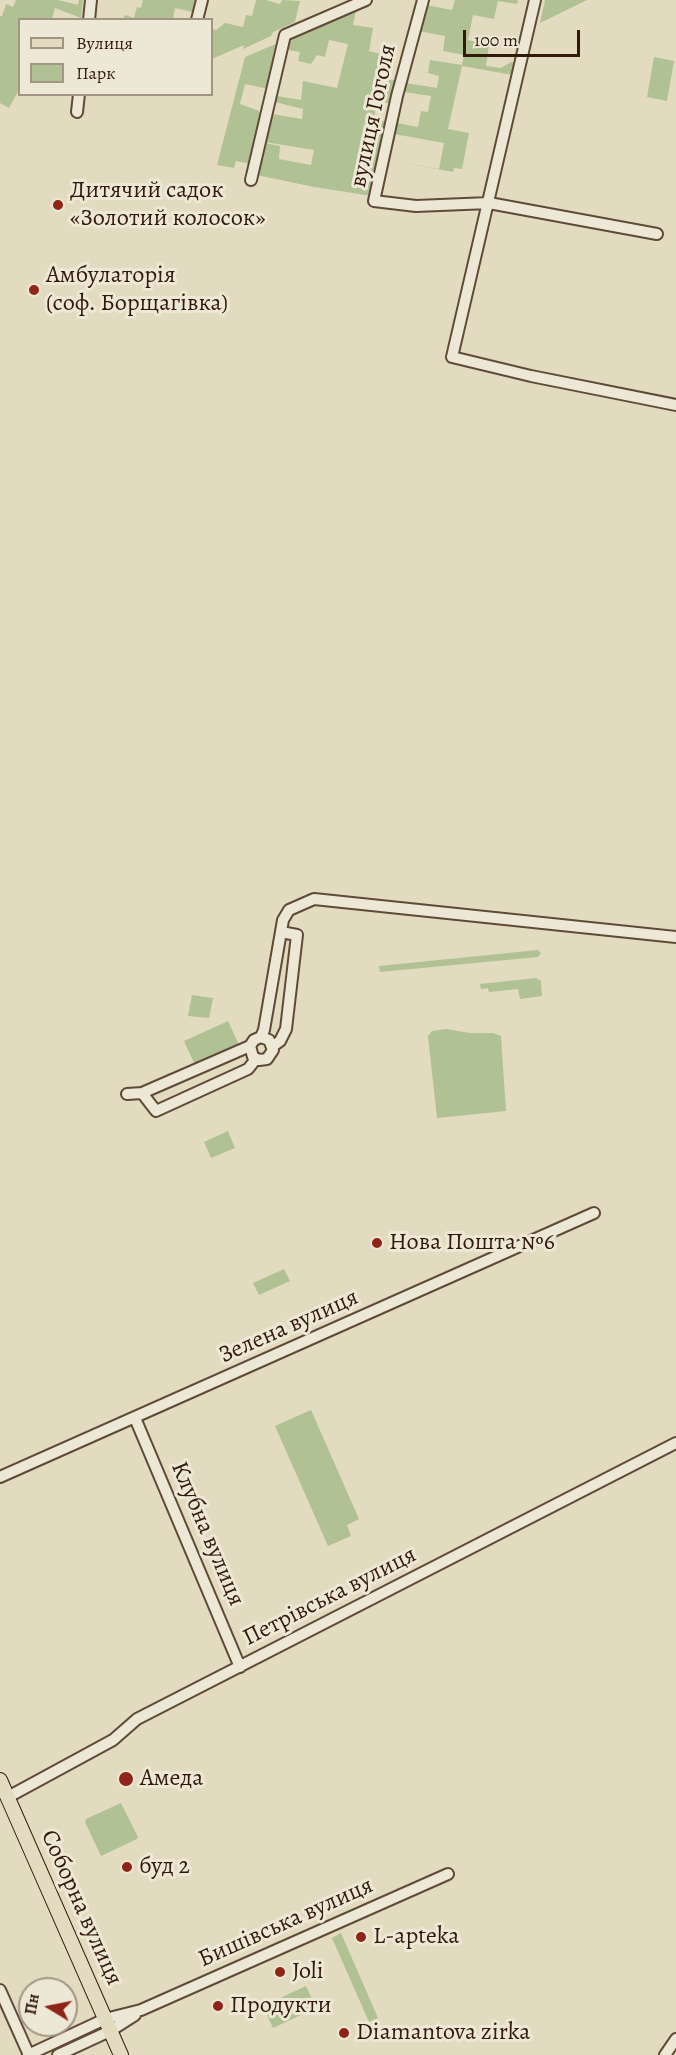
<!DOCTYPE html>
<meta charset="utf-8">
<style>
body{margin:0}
#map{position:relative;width:676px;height:2055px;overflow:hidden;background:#e3dbbf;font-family:Alegreya,serif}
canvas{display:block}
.legend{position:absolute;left:18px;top:18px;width:195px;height:78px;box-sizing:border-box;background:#ede8d5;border:2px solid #a39584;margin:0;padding:8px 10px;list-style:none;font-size:18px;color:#33190b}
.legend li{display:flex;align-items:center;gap:12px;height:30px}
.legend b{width:30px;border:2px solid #a39584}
.north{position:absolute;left:18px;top:1977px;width:60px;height:60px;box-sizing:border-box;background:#ede8d5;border:2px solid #a39584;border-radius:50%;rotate:280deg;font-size:16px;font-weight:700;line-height:24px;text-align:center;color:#33190b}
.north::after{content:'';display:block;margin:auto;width:21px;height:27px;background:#8f2418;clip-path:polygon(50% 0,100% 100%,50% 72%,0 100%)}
.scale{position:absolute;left:463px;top:30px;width:117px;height:27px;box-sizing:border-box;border:3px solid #33190b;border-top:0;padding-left:8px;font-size:18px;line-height:21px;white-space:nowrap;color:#33190b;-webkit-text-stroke:4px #ede8d5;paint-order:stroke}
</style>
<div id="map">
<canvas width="676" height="2055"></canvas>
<ul class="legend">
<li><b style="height:8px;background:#e3dbbf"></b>Вулиця</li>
<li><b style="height:16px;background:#b0c194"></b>Парк</li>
</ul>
<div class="north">Пн</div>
<div class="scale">100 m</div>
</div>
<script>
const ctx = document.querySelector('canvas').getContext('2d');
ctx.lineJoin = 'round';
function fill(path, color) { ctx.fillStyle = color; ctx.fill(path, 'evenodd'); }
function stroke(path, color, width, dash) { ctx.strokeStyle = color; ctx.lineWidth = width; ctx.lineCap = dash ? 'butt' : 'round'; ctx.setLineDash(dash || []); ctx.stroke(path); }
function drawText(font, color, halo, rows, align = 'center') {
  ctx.font = font + ' Alegreya,serif'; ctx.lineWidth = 6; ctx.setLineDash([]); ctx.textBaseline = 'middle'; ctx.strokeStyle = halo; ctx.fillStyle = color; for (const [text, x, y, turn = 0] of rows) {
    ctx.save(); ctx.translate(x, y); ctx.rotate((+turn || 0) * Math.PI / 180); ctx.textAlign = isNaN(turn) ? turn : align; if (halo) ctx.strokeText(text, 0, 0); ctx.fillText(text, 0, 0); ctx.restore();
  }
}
fill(new Path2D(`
 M16 0H58L78 5 79 0H83L81 18 55 8 52 19 20 20 19 90 9 108 0 103V16H2L6 4 13 7Z
 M143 0H196L193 12 175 8 173 19H123L125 15 134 18 137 7 141 8Z
 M256 0H266L280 4 282 0 300 1 295 22 273 32 271 36 243 49 244 45 212 59V29L216 30 225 23 243 27 246 15 252 16Z
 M455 0H518L517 4 498 1 494 19 473 15 468 40 489 45 486 66 501 68 511 62 516 63 513 75 462 66 448 129 469 133 462 169 454 168 453 172 464 174 388 160 439 169 444 143 394 134 397 123 418 127 421 111 428 112 431 96 404 92 406 83 437 88 439 76 428 73 430 60 462 65 464 55 443 51 445 36 419 31 426 5 452 10Z
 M545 0H587L540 23Z
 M356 10 353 25 373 28 369 51 381 54 377 77 399 81 394 104 377 101 374 119 389 122 372 196 314 187 257 175 265 143 280 146 279 159 311 165 314 150 265 142 272 114 302 119 303 109 275 102 277 96 301 100 303 81 337 88 348 44 329 40 325 57 317 55 311 64 298 61 300 52 288 50 291 39Z
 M278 43 269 89 245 84 240 104 259 111 261 119 251 164 236 161 234 168 217 165 245 57Z
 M654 57 674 61 667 101 647 97Z
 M538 950 541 953 538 957 380 972 379 966Z
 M536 978 541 981 542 996 520 999 518 989 489 992 488 988 481 989 480 984Z
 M192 995 213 998 209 1018 188 1016Z
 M228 1021 239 1045 195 1065 184 1041Z
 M446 1029 470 1033H493L501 1036 506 1111 437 1118 428 1036 432 1031Z
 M228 1131 235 1148 211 1158 204 1142Z
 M284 1269 290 1281 259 1295 253 1283Z
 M311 1410 359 1519 347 1525 351 1536 328 1546 275 1426Z
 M121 1803 138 1837 137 1839 101 1856 85 1822 86 1819Z
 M341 1933 378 2018 369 2022 332 1938Z
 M306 1986 316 2008 273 2028 263 2006Z`), '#b0c194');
const minor = new Path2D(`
 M423 0 397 96 374 201 416 206 489 203 657 234
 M535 0 452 357 531 376 676 405
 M89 20 91 0
 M197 20 202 0
 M77 112 79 94
 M251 180 285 35 366 0
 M261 1037 269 1040 273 1050 267 1059 259 1060 253 1057 250 1046 254 1040 261 1037 264 1030 283 920 289 910 314 899 676 937
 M273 1046 280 1041 286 1029 297 935 281 932
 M142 1093 156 1111 248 1069 256 1059
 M127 1094 142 1093 250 1046
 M135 1418 240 1667
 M0 1477 594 1213
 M8 1797 113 1740 137 1719 676 1443
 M0 1990 29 2055
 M28 2055 105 2019 141 2010 448 1874
 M58 2055 110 2031 135 2015
 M665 2055 676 2039`);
const major = new Path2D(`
 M0 1780 121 2055`);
stroke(minor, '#5f4a38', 14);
stroke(major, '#33190b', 16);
stroke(minor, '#ede8d5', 10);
stroke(major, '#e3dbbf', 14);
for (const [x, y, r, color] of [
 [58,205,6,"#8f2418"],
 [34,290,6,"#8f2418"],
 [377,1243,6,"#8f2418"],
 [126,1779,8,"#8f2418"],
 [127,1867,6,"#8f2418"],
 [361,1937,6,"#8f2418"],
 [280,1972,6,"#8f2418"],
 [218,2006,6,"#8f2418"],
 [344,2033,6,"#8f2418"]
]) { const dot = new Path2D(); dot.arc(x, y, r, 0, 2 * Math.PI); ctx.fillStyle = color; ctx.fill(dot); stroke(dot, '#ede8d5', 2); }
drawText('24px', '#33190b', '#ede8d5', [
 ["вулиця Гоголя",374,116,-78],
 ["Зелена вулиця",289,1327,-24],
 ["Клубна вулиця",207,1534,67],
 ["Петрівська вулиця",330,1597,-27],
 ["Соборна вулиця",81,1908,66],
 ["Бишівська вулиця",286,1923,-24]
]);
drawText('24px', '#33190b', '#ede8d5', [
 ["Дитячий садок",70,191],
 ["«Золотий колосок»",70,219],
 ["Амбулаторія",46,276],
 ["(соф. Борщагівка)",46,304],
 ["Нова Пошта №6",389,1243],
 ["Амеда",140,1779],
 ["буд 2",139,1867],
 ["L-apteka",373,1937],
 ["Joli",292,1972],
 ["Продукти",230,2006],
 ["Diamantova zirka",356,2033]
], 'left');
</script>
